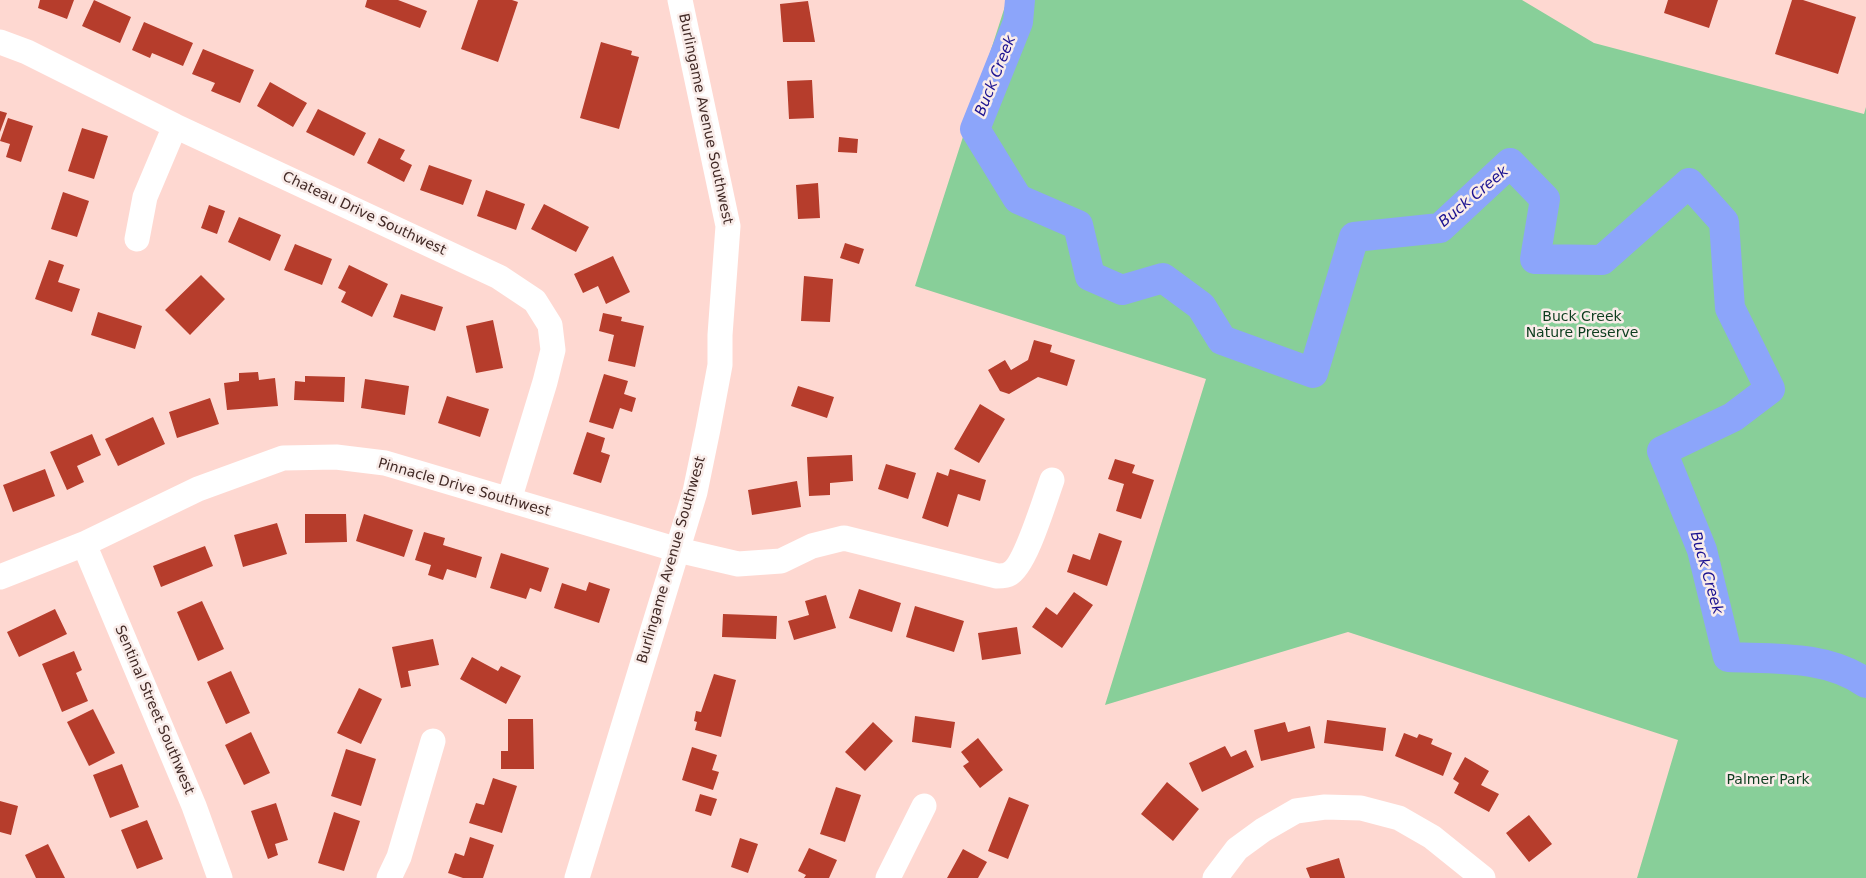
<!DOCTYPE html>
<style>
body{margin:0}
canvas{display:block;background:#fed8d1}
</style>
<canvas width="1866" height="878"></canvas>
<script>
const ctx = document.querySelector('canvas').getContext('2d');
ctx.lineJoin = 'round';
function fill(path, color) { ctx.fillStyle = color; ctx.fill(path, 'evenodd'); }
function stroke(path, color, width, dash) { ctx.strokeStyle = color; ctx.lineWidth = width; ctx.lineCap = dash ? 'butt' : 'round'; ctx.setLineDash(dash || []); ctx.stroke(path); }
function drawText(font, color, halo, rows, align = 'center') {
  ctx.font = font + ' "DejaVu Sans",sans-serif'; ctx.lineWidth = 5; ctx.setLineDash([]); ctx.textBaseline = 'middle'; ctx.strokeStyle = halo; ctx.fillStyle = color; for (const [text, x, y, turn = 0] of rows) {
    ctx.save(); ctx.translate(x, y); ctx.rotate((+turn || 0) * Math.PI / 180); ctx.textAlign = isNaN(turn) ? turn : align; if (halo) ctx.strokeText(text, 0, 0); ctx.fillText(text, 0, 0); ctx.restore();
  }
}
fill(new Path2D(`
 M1007 0H1522L1594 43 1864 114 1866 107V878H1637L1678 740 1348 632 1105 705 1206 379 915 286Z`), '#88cf99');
stroke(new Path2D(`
 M1020 0 1018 22 975 129 1018 199 1078 225 1090 276 1122 290 1163 278 1201 306 1222 340 1313 373 1354 237 1440 228 1510 163 1545 199 1535 259 1602 260 1689 183 1724 222 1730 308 1770 389 1733 417 1662 451 1702 550 1728 657C1774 659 1827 655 1866 683`), '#8ca5fa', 30);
fill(new Path2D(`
 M40 0H74L67 19 38 8Z
 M94 0 131 17 120 43 82 26Z
 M367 0H398L427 11 420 28 365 7Z
 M478 0H512L518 2 498 62 461 49Z
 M1668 0H1718L1709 28 1664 13Z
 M1792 0H1803L1856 17 1838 74 1775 54Z
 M808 1 815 42H783L780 4Z
 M144 22 193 43 183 66 152 53 150 58 132 50Z
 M601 42 632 51 631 55 639 57 619 129 580 118Z
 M203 49 254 70 240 103 211 91 215 83 192 74Z
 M812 80 814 118 789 119 787 81Z
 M270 82 307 103 293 127 257 106Z
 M318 109 366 133 354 156 306 132Z
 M0 111 7 113 0 132Z
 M8 118 33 126 21 162 6 157 10 144 0 141Z
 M82 128 108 136 94 179 68 171Z
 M839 137 858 139 857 153 838 152Z
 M379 138 405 150 400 159 412 165 404 182 367 163Z
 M429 165 472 180 463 205 420 190Z
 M818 183 820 218 798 219 796 185Z
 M486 190 525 204 516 230 477 216Z
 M63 192 89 201 77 237 51 229Z
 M544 204 589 227 576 252 531 229Z
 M209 205 225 211 217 234 201 228Z
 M239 217 281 235 270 261 228 242Z
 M845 243 864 249 859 264 840 258Z
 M295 244 332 259 322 285 284 270Z
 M613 256 630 292 606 304 598 286 583 293 574 274Z
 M49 260 64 265 58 282 80 289 72 312 35 299Z
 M349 265 388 284 372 317 341 302 346 292 338 288Z
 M201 275 225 299 190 335 165 310Z
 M804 276 833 279 830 322 801 321Z
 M401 294 443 307 435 331 393 317Z
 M98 312 142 326 135 349 91 335Z
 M603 313 622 317 621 321 644 326 635 367 608 361 614 335 599 331Z
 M493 320 503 368 476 373 466 326Z
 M1034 340 1052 345 1050 352 1075 360 1067 386 1038 377 1009 394 1000 391 988 370 1005 360 1011 370 1028 360Z
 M258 372 259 380 275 378 278 406 227 410 224 383 239 381V373Z
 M604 374 628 381 624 394 636 398 632 412 620 408 613 429 589 422Z
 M305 376 345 377 344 402 294 400 295 381 305 382Z
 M365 379 409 386 405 415 361 408Z
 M798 386 834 397 827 418 791 406Z
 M447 396 489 409 480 437 438 423Z
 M210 398 219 424 177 438 169 412Z
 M980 404 1005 419 979 463 954 449Z
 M153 417 165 444 118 466 105 439Z
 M587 432 605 438 601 452 610 455 601 483 573 474Z
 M92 434 101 455 77 466 84 482 67 490 50 452Z
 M852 455 853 481 830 483V495L809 496 807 457Z
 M1115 459 1135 465 1132 473 1154 480 1141 519 1116 511 1124 484 1108 479Z
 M886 464 916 473 908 499 878 489Z
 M45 469 55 496 13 512 3 485Z
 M950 469 986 480 980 501 958 494 948 527 922 518 937 472 948 476Z
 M797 481 801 507 752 515 748 490Z
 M305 514H346L347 542 305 543Z
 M364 514 413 530 404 557 356 541Z
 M277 523 287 554 243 567 234 535Z
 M424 532 445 538 443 545 482 557 476 578 447 569 443 580 428 575 431 565 415 560Z
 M1099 533 1122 541 1107 586 1067 572 1073 554 1090 560Z
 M205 546 213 566 161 587 153 566Z
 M501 553 549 568 541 592 530 588 526 599 490 588Z
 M589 582 610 589 599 623 554 608 562 583 586 591Z
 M859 589 901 603 892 632 849 618Z
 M1074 592 1093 605 1062 648 1032 627 1046 607 1057 615Z
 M826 595 836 628 794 640 788 621 809 615 805 601Z
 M202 601 224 649 198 661 177 612Z
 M915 606 964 621 954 652 906 637Z
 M55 609 67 634 19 657 7 632Z
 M723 614 777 616 776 639 722 637Z
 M1017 627 1021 654 982 660 978 633Z
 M433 639 439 665 408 671 411 686 401 688 392 647Z
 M74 651 82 670 76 673 88 701 62 712 42 664Z
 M472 657 498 671 501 666 521 676 506 704 460 679Z
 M231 671 250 713 226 724 207 682Z
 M714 674 736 680 721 737 695 730 697 722 694 721 696 711 701 712Z
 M359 688 382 699 361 744 337 733Z
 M93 709 115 753 89 766 67 722Z
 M915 716 955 722 951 748 912 742Z
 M508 719H533L534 769H501V751H508Z
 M1327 720 1386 728 1383 751 1324 743Z
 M873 722 893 741 865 771 845 752Z
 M1285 722 1288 732 1310 726 1315 748 1261 761 1254 730Z
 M251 732 270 773 244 785 225 745Z
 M1404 733 1417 738 1419 734 1433 739 1431 744 1452 753 1443 776 1395 756Z
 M978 738 1003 770 980 788 963 766 969 762 961 752Z
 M1225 746 1231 757 1246 750 1254 767 1202 792 1189 763Z
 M692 747 717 755 712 770 719 772 713 790 682 780Z
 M346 749 376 759 361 806 331 796Z
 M1465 757 1489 771 1481 785 1499 794 1489 812 1454 793 1459 783 1453 779Z
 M122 764 139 807 110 818 93 775Z
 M493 778 517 786 502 833 469 823 476 803 484 805Z
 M1167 782 1199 809 1173 841 1141 814Z
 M836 787 861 795 845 842 820 834Z
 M700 794 717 799 711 816 695 811Z
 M1009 797 1029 805 1008 859 988 851Z
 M0 801 18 806 11 835 0 832Z
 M276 803 288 840 275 844 278 855 268 859 251 811Z
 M334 812 360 821 344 871 318 863Z
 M1529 815 1552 844 1529 862 1506 833Z
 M147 820 163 859 137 869 121 830Z
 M470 837 494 845 483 878H463L448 873 455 853 464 856Z
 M740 838 758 844 748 873 731 867Z
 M48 844 65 878H36L25 855Z
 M809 848 837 860 829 878H804L806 875 798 871Z
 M963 849 987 862 978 878H947Z
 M1339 858 1345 878H1310L1306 868Z`), '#b63d2c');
stroke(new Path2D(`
 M0 42 27 52 175 126 499 277 535 301 550 325 553 350 545 382 509 500
 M137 239 145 197 175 126
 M84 544 194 806 220 878
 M0 577 84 544 198 489 283 458 336 457 385 463 678 550 738 564 781 561 812 546 844 538 997 576C1000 576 1006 576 1009 574 1025 567 1045 499 1052 480
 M389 878 399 857 433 741
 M577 878 695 492 708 429 720 365V335L728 226 680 0
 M888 878 924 806
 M1215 878 1237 849 1263 830 1296 811 1325 807 1361 808 1399 818 1432 837 1483 878`), '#fff', 25);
drawText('14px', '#422a26', '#f9ece9', [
 ["Burlingame Avenue Southwest",705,119,78],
 ["Chateau Drive Southwest",364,214,25],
 ["Pinnacle Drive Southwest",464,488,16],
 ["Burlingame Avenue Southwest",672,560,-74],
 ["Sentinal Street Southwest",154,710,67]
]);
drawText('14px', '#0c3d1e', '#f9ece9', [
 ["Buck Creek",1582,317],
 ["Nature Preserve",1582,333],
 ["Palmer Park",1768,780]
]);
drawText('italic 15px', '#1a1190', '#f9ece9', [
 ["Buck Creek",996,76,-68],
 ["Buck Creek",1474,197,-40],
 ["Buck Creek",1706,573,74]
]);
</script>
